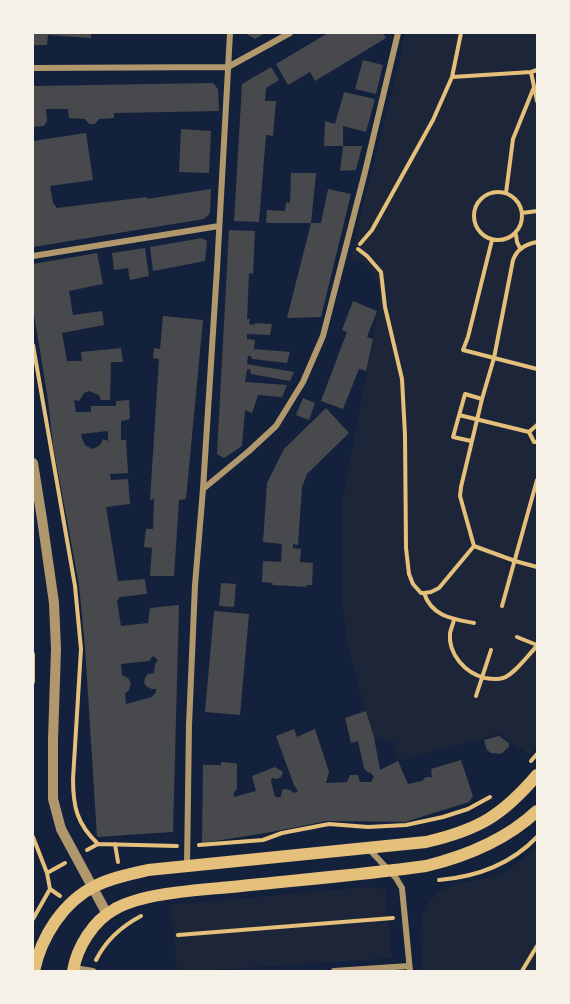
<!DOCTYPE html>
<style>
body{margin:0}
#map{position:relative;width:570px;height:1004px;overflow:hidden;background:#14213d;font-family:"Noto Serif",serif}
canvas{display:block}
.frame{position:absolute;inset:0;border:34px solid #f6f1e7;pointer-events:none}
</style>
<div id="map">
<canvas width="570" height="1004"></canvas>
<div class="frame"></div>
</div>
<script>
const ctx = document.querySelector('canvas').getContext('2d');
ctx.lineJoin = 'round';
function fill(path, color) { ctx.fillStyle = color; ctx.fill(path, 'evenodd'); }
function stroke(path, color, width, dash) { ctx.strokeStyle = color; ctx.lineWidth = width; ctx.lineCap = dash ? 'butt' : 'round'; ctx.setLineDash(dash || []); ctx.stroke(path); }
fill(new Path2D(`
 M405 33H537V745L530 755 499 734 399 761 398 763 394 742 374 737 361 694 347 642 342 597V504L373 339 381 290 373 274 365 264 351 258C366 183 391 109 405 33Z
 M537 847V971H423C421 946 414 910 438 893 446 886 458 884 468 882 479 879 494 878 504 872 516 865 527 855 537 847Z
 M366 887 385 889 392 958 199 971H177L171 905Z`), '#1d2539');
fill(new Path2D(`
 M33 33H91V38L48 35 47 45H33Z
 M245 33H265L255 39Z
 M328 33H383L386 38 315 81 310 72 288 85 276 64Z
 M363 60 383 65 376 94 355 89Z
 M271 67 279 80 266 88 265 101H276L273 136 266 135 259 222 234 221 242 84Z
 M213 83 218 89 219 111 114 113V118L99 119 95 124H89L85 119 69 118 68 109H46L47 121 44 126 33 127V86Z
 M344 92 375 99 366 132 343 126V146H324L325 121 335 124Z
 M181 129 211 131 209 173 179 172Z
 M86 133 93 180 50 186 53 203 57 208 147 197V199L211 189 210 213 204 219 33 247V141Z
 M343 146H362L356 170 340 171Z
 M291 173H316L311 223H266L267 210 285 211 286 202 290 203Z
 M328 189 351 194 321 317 287 318 311 223H321Z
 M229 230 255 231 253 274 249 273 247 319H250L249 324 254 325 255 323 272 324 270 335 247 334V339L255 340 254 349 290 352 287 363 252 359 251 356H248L247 364 294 372 290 381 251 374 250 369 247 370 245 382 287 385 282 397 258 395 252 413 245 410 242 446 224 458 217 454Z
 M202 238 207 241 205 261 153 271 150 247Z
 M145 248 149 276 130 280 128 268 114 270 112 253Z
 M97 253 103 284 69 291 73 315 102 311 104 325 62 333 67 361H82L81 352 121 348 123 362H111L110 400H101L99 395 89 391 84 393 79 401 74 400 76 412H91V406H116V401L129 400 130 419 121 421V440H126L128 473 110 474 111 480 128 479 130 504 106 507 118 581 145 579 147 594 120 597 117 601 121 626 148 623 150 608 179 605 173 832 97 837 85 647 79 585 53 445 48 400 33 308V264ZM108 431V441L103 439 100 445 93 449 86 446 82 439 81 434ZM153 656 158 660 155 664 154 673 148 674 145 678 144 683 147 687 152 689H156V692L152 697 126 704 125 694 129 690 131 683 128 678 122 675 121 664 149 661Z
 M353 301 377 311 367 337 373 339 366 371 359 369 343 409 321 401 347 332 342 330Z
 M163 316 203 320 186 499 179 500 174 576H150L152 548 144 547 146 529H153L154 499 150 500 159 359 153 358 154 348 160 349Z
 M303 398 315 403 309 420 296 415Z
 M326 408 349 433 307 474 302 487 298 545 293 544V548L301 549 300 562 313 563 312 585H307V587L272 585 273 583 262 582 263 561 281 562 282 544 263 542 267 483 284 449Z
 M221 583 236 584 234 607 219 606Z
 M214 611 249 614 240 715 205 712Z
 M366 711 374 737 380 770 398 761 408 784 422 781 426 777H430L432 778 431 769 461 760 473 796 469 802 405 822 327 821 266 833 202 843 203 765H221V762L233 763 237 764V789L234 792V797L256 791 252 776 275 767 283 772 281 777 277 779 272 778 271 781 275 797H281L282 790 285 789 290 790 294 793 298 791 294 785 276 736 294 729 297 737 315 729 329 772 326 783 347 782 350 775H358L360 782H371L374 777 371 773 367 772 364 768 358 741 351 743 345 718Z
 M499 736 509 743V747L501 754 491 753 487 750 484 740Z`), '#48494c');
stroke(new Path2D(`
 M531 72 537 101
 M452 77 531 72 537 70
 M474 216a24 24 0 1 1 48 0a24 24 0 1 1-48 0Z
 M506 193 513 139 534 87
 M522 213 537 211
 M516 235 517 242 520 248
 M492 240 468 337 463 350 537 369
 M537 242C525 244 517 249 513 260L494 358 482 399 461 487 460 496 474 546 515 561 537 567
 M360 244 372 230 433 120 452 77 461 33
 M358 249 367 256 381 272 385 307 402 379 405 435 406 548 409 574 413 584 421 593H424
 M33 345 75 586 81 649 73 779C73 807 77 824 98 844
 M459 415 529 432 537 425
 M529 432 534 442H537
 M471 441 453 437 465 394 482 399
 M474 546 439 588 431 592 424 593C432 617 453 619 474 623
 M502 606 537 480
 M454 620C453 624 451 629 450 633 448 654 465 673 485 678 491 679 497 680 503 678 515 674 528 655 537 646
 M517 637 537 645
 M33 654V682
 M476 696 491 650
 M531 761 537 754
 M33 837 47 873 50 889 60 896
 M115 844 118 862
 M199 845 263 840 282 833 329 824 368 827 406 825 443 817 468 809 490 797
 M87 850 98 844 177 846
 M47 873 65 863
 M439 880C476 877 511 864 537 837
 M33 919 50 889
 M178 935 393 918
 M96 960C106 940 122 926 141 916
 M522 971 537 946`), '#e5c07b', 4);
stroke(new Path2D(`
 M33 68 228 67 290 33
 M33 256 219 226
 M203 489 249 451 276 426 303 382 323 336 365 172 398 33
 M368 848 396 878 402 888 410 971
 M187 865 189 725 195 585 203 489 217 269 230 33
 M74 968 93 971
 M334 971 409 966`), '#b1986c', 6);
stroke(new Path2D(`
 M33 463 42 519 54 603 56 649 53 740V799L61 829 107 914`), '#b1986c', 10);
stroke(new Path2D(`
 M34 971C41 937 63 902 95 886 111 878 130 874 148 870L426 842C478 830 502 816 537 775
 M73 971C77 947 93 921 115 909 142 893 199 890 231 887 296 880 361 875 426 866 467 856 506 840 537 811`), '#e5c07b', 12);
</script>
